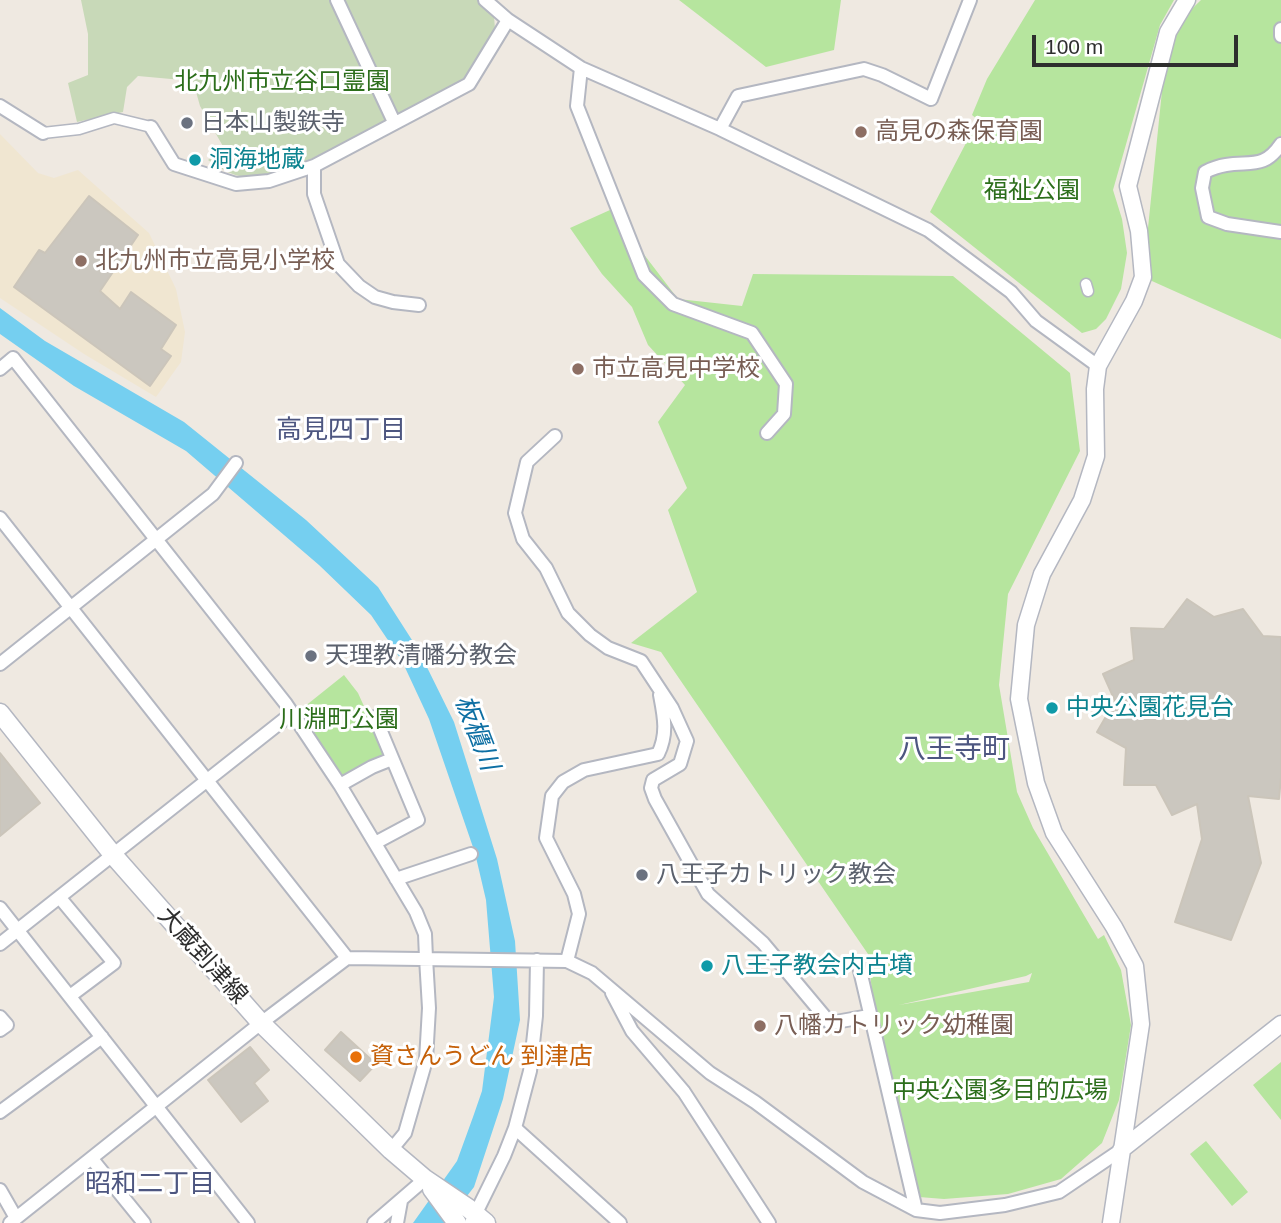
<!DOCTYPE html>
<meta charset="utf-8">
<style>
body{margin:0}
#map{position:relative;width:1281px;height:1223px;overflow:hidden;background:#efe9e1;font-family:Helvetica,sans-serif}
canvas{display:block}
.scale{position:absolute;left:1032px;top:35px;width:206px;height:32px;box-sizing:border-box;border:4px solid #2e2e2e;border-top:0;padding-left:9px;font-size:21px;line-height:24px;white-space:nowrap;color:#2e2e2e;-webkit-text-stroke:5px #fff;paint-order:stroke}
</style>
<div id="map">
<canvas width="1281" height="1223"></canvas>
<div class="scale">100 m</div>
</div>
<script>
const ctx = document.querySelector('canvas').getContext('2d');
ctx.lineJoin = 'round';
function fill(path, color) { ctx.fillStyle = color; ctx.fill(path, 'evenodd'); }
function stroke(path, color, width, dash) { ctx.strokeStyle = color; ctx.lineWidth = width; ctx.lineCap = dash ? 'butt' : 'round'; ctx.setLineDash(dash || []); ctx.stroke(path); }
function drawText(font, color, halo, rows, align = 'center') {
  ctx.font = font + ' Helvetica,"Noto Sans JP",sans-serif'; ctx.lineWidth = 6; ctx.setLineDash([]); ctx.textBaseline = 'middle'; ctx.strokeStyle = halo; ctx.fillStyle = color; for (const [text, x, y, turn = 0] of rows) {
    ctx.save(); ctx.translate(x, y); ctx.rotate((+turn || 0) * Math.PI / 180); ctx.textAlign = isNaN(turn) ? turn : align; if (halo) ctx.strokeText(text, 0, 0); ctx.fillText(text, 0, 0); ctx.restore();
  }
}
fill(new Path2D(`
 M0 134 38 173 54 178 78 170 149 233 176 289 185 332 181 362 156 397 84 354 0 298Z`), '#f0e6d1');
fill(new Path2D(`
 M679 0H841L834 50 766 67Z
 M1035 0H1174L1160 25 1113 190 1122 219 1127 253 1121 289 1106 319 1096 329 1082 333 930 212 978 120 972 115 987 79Z
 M1201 0H1281V339L1143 277 1168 32Z
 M610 210 678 299 742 306 753 274 953 276 1070 373 1080 451 1008 594 999 685 1017 792 1033 828 1098 939 1104 935 1121 970 1131 1025 1119 1100 1102 1143 1061 1179 1008 1194 944 1199 919 1197 874 1010 868 954 661 652 631 643 697 592 668 510 687 488 658 422 685 385 648 345 632 307 602 274 570 228ZM1032 973 1029 982 899 1005 1026 976Z
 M344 675 358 693 387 757 343 780 299 711Z
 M1281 1062V1120L1253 1085Z
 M1206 1141 1248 1192 1232 1206 1190 1154Z`), '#b6e59e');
fill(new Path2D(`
 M81 0H477L494 16 495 29 462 82 278 176C245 178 236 180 208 160L224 148 200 106 193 81 138 76 127 87 123 112 77 122 68 83 88 75V34Z`), '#c8d9b8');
fill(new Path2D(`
 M0 308 45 341 184 422 306 520 378 587 419 651 454 722 497 859 515 941 520 1020 503 1099 474 1187 446 1223H413L457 1161 473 1117 482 1091 494 997 486 900 475 853 429 719 402 661 371 615 319 565 186 451 74 386 0 334Z`), '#75cff0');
const building = new Path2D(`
 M89 196 138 235 100 291 120 309 131 292 176 325 161 349 171 356 150 386 14 287 39 250 45 253Z
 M1187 599 1214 617 1243 609 1263 636 1281 637V777L1279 799 1248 796 1261 863 1231 940 1175 922 1202 839 1197 804 1172 815 1156 785H1124L1126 748 1097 732 1115 701 1103 674 1134 660 1131 628 1164 629Z
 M0 753 40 803 0 836Z
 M341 1032 376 1064 360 1081 325 1050Z
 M250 1047 269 1070 254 1083 268 1101 241 1122 208 1080Z`);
fill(building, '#cbc7bf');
stroke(building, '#cbc5ba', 2);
const pedestrian = new Path2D(`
 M43 133 79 129 114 118 151 127
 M1086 284 1088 291`);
const minor = new Path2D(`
 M337 0 394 122
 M485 0 508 20 581 68 720 129 928 230 1011 292 1036 321 1098 366
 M1281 29V36
 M581 68 577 106 644 275 673 304 752 333 786 384 784 414 767 433
 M0 106 43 133
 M151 127 174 164 236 184 269 181 314 166
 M720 129 738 96 864 69 882 75 931 99 970 0
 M1281 144C1264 169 1251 161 1226 165 1219 166 1211 169 1205 172L1202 188 1208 217 1227 224 1281 232
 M419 305 393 302 375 297 359 286 338 264 314 194V166L469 84 508 20
 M0 369 13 358 286 704 340 785 416 912 425 934 426 958 429 1008 426 1060 405 1133 391 1150
 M555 436 527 462 515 513 523 539 546 568 568 613 590 635 608 648 641 661 672 708 687 741 680 764 653 780 651 788 655 799 708 894 763 943 830 1023 869 1016
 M0 518 347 958
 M0 664 213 494 236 463
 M375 717 418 820 375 843
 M340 785 372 767 392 759
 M396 879 471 854
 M60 898 114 963 70 996
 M0 908 248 1223
 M0 944 291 714
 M567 961 579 914 574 894 546 838 552 796 563 782 584 770 658 754C668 734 664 716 660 695
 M858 962 916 1210
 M612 993 632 1031 684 1092 769 1223
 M0 1017 7 1025 0 1030
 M0 1112 102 1037
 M515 1128 620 1223
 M92 1159 144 1223
 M0 1190 16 1218
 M10 1223 261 1023 347 958 567 961 592 973 710 1073 755 1102 863 1182 916 1210 940 1213 1005 1205 1059 1192 1121 1150
 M374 1223 425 1179
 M397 1223 401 1201
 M471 1223 504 1156 515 1128 530 1071 536 1016 537 960`);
const tertiary = new Path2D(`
 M1121 1150 1281 1024
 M1111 1223 1141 1024 1135 966 1114 927 1054 833 1036 783 1019 699 1026 625 1042 574 1082 500 1096 456 1095 389 1098 366 1134 301 1143 277 1139 231 1128 186 1168 32 1187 0`);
const secondary = new Path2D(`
 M0 713 114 856 261 1023 391 1150 425 1179 468 1208 486 1223
 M432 1189 457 1223`);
stroke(pedestrian, '#b4b7c1', 13);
stroke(minor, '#b4b7c1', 16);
stroke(tertiary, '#b4b7c1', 19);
stroke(secondary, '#b4b7c1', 21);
stroke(pedestrian, '#fff', 10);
stroke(minor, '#fff', 12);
stroke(tertiary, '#fff', 16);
stroke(secondary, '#fff', 18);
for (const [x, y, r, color] of [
 [187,123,7,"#6b7280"],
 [861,132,7,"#8d6e63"],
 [195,160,7,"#0f9aa8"],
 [81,261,7,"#8d6e63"],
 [578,369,7,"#8d6e63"],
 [311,656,7,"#6b7280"],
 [1052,708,7,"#0f9aa8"],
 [642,875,7,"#6b7280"],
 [707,966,7,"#0f9aa8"],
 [760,1026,7,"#8d6e63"],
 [356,1057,7,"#e8710a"]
]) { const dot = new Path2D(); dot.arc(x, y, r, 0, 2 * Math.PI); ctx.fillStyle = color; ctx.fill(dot); stroke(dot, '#fff', 2.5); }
drawText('24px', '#2c6e1b', '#fff', [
 ["北九州市立谷口霊園",282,82],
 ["福祉公園",1032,191],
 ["川淵町公園",339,720],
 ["中央公園多目的広場",1000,1091]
]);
drawText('24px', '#5b616d', '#fff', [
 ["日本山製鉄寺",201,123],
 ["天理教清幡分教会",325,656],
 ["八王子カトリック教会",656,875]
], 'left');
drawText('24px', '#785e54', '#fff', [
 ["高見の森保育園",875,132],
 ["北九州市立高見小学校",95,261],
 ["市立高見中学校",592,369],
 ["八幡カトリック幼稚園",774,1026]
], 'left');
drawText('24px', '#0d838f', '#fff', [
 ["洞海地蔵",209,160],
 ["中央公園花見台",1066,708],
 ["八王子教会内古墳",721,966]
], 'left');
drawText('24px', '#2e2e2e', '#fff', [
 ["大蔵到津線",202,956,48]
]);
drawText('24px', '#c56008', '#fff', [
 ["資さんうどん 到津店",370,1057]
], 'left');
drawText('26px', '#4d5680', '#fff', [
 ["高見四丁目",341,431],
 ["昭和二丁目",150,1185]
]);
drawText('italic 26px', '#0d6fa3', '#fff', [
 ["板櫃川",476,733,69]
]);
drawText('28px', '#4d5680', '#fff', [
 ["八王寺町",954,750]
]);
</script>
